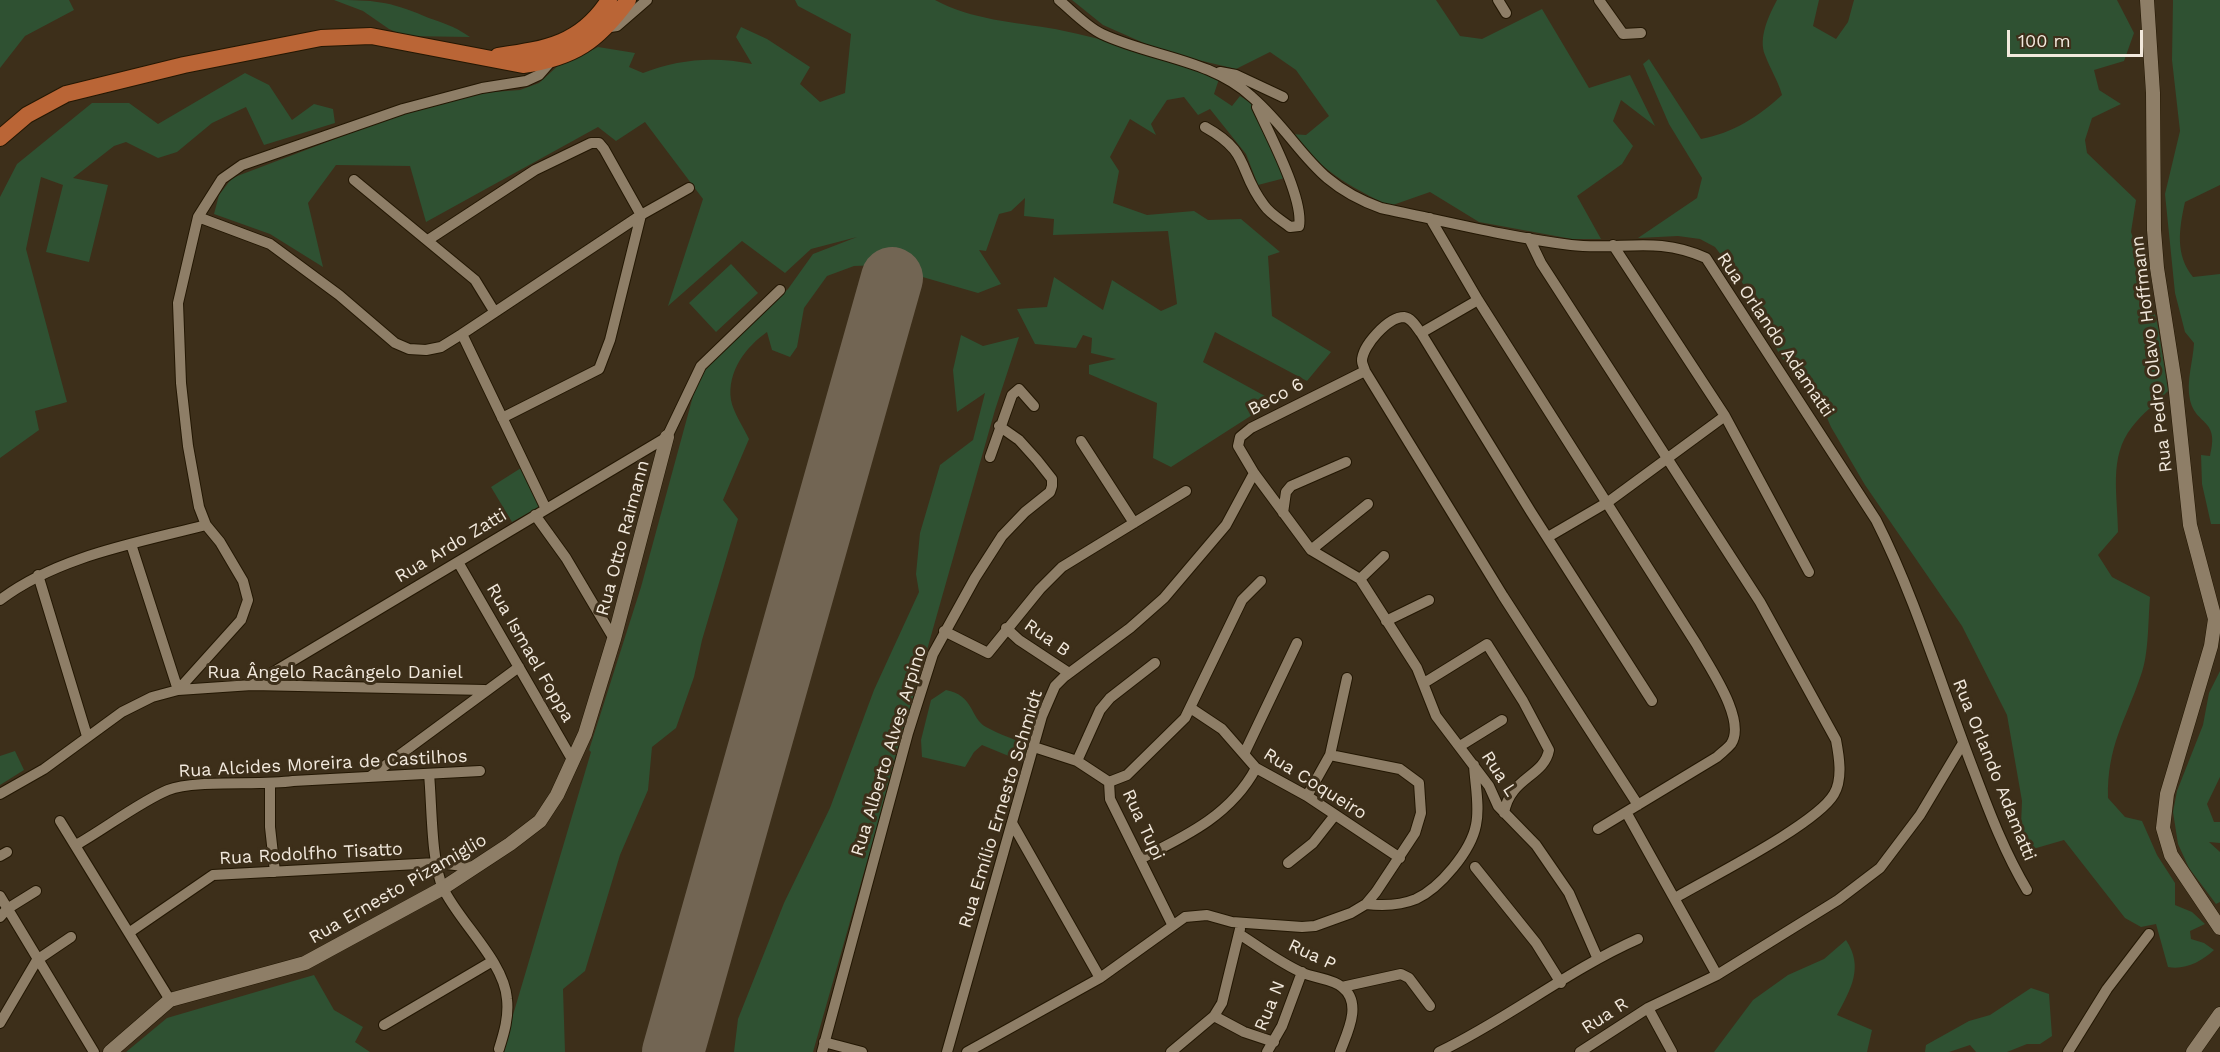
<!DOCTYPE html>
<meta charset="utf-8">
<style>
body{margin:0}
#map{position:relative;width:2220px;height:1052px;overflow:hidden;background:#3d2f1a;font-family:"Work Sans",sans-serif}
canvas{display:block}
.scale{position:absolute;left:2007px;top:30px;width:136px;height:27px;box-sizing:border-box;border:3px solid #f2e9dd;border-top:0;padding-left:8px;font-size:18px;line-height:21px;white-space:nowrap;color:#f2e9dd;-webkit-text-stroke:4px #3d2f1a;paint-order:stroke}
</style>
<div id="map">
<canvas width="2220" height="1052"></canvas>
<div class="scale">100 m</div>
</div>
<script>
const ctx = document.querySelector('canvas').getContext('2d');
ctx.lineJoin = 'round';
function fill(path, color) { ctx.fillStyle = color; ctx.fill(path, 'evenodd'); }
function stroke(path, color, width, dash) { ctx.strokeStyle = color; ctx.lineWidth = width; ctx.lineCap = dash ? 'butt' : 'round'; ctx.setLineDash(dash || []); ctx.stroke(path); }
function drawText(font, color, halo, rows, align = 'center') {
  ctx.font = font + ' "Work Sans",sans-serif'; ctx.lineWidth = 6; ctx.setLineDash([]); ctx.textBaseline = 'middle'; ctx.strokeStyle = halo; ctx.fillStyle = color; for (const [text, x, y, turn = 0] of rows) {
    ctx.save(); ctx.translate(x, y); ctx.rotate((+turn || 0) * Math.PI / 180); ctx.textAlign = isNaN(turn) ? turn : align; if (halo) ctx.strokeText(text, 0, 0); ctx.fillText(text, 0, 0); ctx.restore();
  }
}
fill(new Path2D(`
 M0 0H69L74 10 25 36 0 68Z
 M334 0C373 0 389 1 424 16 444 24 451 24 470 37L405 36 389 29 363 11Z
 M795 0H935C972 20 1014 22 1055 29 1111 40 1166 58 1219 79L1214 94 1232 106 1240 96 1251 103 1285 178 1258 185 1246 154 1210 109 1198 115 1184 97 1167 100 1151 124 1156 135 1130 119 1110 157 1119 171 1113 203 1147 215 1194 211 1208 220 1241 219 1280 252 1268 256 1272 316 1331 352 1307 381 1215 332 1203 362 1274 401 1171 467 1153 458 1157 403 1089 374V365L1116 359 1091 353 1092 338 1083 335 1076 348 1035 344 1017 309 1047 307 1054 277 1103 310 1112 280 1161 311 1177 304 1168 231 1053 235 1054 219 1024 216 1025 198 1011 211 999 214 986 251 979 250 1001 284 978 293 881 265 854 266 827 276 804 308 797 347 790 357 772 350 767 332C746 347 727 371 731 400 733 412 744 428 749 439L723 500 738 519 702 640 694 677 676 728 652 747 648 790 620 855 585 971 563 989 565 1052H502L591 752 589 750 641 587 699 374 788 289 813 254 857 237 811 249 785 273 742 241 668 306 703 199 645 122 616 141 598 127 426 222 410 166 336 165 308 203 323 267 270 234 214 214 219 195 232 178 406 112 479 93 520 90 539 83 561 63 573 60 598 47 635 53 629 67 643 73C678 59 715 56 752 64L736 37 741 27 767 39 810 67 800 84 820 102 845 93 851 34 798 6Z
 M1072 0H1436L1460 36 1482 39 1542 9 1589 88 1630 75 1655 126 1621 100 1613 121 1633 146 1622 164 1577 196 1601 239H1572L1479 222 1430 192 1390 206C1346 185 1323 171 1291 134L1306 135 1329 116 1296 70 1270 52 1236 69 1194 59 1162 51 1103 25Z
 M1777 0H1819L1813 26 1836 39 1848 22 1854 0H2117L2134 33 2124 61 2094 70 2099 90 2121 104 2092 118 2085 140 2087 153 2136 200 2131 232 2144 269 2158 327 2168 391C2156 403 2142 414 2132 427 2108 457 2118 497 2118 532L2098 555 2112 577 2150 597C2148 620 2149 654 2141 675 2125 722 2107 746 2108 798L2125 817 2142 821 2157 855 2175 883V905L2192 912 2205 924 2190 931 2191 939 2204 943 2214 950C2201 962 2185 970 2168 967L2156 924 2141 927 2125 918 2064 840 2033 849H2020L2022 801 2007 715 1962 626 1865 485 1831 427 1818 397 1780 356 1750 293 1715 247 1700 239 1678 236 1638 238 1697 198 1702 178 1669 124 1643 64 1649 59 1701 139C1733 133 1758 117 1782 95 1778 80 1770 69 1765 55 1758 38 1769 15 1777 0Z
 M2173 0H2220V185L2185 202C2179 229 2175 255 2193 277L2220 274V524H2211L2202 484 2201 455 2210 456C2220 418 2196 426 2190 400 2186 381 2193 362 2194 343L2185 332 2175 293 2165 194 2180 131 2172 60Z
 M245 73 269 85 292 120 314 104 333 109 335 123 264 145 246 107 212 123 177 152 158 158 126 142 114 146 73 178 108 185 89 262 46 252 63 185 41 177 26 249 67 402 35 411 39 430 0 458V197L17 164 92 103H129L158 124Z
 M731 264 758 293 716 332 689 303Z
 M961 335 983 346 1019 337 995 410 813 1052H734L738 1019 784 903 830 808 874 690 919 592 916 574 920 533 940 465 973 440 985 393 957 412 953 370Z
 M521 468 541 506 512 522 491 487Z
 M2220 671V777L2207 804 2214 822H2220V843L2209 842 2220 852V902L2216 904 2189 868 2178 844 2173 812 2177 791 2203 725 2209 693Z
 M946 690C974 695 970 718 986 727 1000 735 1017 740 1031 746L1027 758 1016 759 982 745 974 752 965 767 922 757 921 740 931 700Z
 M15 751 24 770 0 785V756Z
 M1846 940C1864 967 1851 989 1837 1015L1872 1030 1867 1052H1714L1753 1000 1788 975 1824 959Z
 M314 975 334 1010 363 1027 355 1042 370 1052H126L167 1018Z
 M2031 988 2049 994 2052 1036 2040 1044H2027L2007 1052H1976L1970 1045 1949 1052H1925L1926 1045 1969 1021 1990 1015Z`), '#2f5132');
stroke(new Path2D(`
 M673 1052 892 278`), '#726553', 62);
const minor = new Path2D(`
 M1059 0C1072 11 1087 27 1102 34 1151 57 1211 59 1252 97 1302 141 1310 183 1381 208 1444 221 1507 237 1571 245 1620 251 1656 235 1706 258L1876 520C1917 601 1942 689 1975 774 1990 814 2005 853 2027 890
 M1498 0 1506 13
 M1599 0 1623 34 1641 33
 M604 28 617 26 647 0
 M1220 72 1236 75 1283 97
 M1205 127C1252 153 1237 170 1264 205 1270 214 1281 220 1290 227L1299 226C1304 199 1269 133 1257 107
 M354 180 475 280 494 311
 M198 217 270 244 339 295 395 343 409 349 426 350 441 347 462 334 546 509
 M1430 218 1478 300 1697 645C1709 667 1747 720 1731 744 1727 749 1721 753 1717 757L1598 829
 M1529 238 1541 263 1760 602 1836 740C1839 756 1843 779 1834 794 1817 824 1709 878 1675 898
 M428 240 535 170 591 143H599L604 149 641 215
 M1613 245 1725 416 1809 572
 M1421 333 1478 300
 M462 334 641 215 689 188
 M1365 371 1251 428 1240 437 1238 446 1254 473 1311 550 1360 579 1417 668 1436 716 1489 786 1498 806 1536 845 1569 893 1597 957
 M502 418 599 369 610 340 641 215
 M1081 441 1134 523
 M990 457 1012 395 1019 389 1034 406
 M1283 513 1286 492 1291 486 1346 462
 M535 515 566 558 614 639
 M1548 537 1608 502 1725 416
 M131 544 178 690
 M1311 550 1368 504
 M458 562 573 761
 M38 575 87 736
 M1360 579 1384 556
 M0 600C58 556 137 543 206 525
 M1386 621 1429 600
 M1006 628 1019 640 1069 673
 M944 631 988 653 1040 589 1062 567 1186 491
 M1424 683 1487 644 1523 701 1549 750C1544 777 1510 777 1504 813
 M252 685 667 437 701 366 780 290
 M178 690 241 620 248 600 243 581 220 542 206 525 199 507 188 446 181 383 178 303 198 217 222 179 242 165 403 109 482 88 526 81 539 75 553 59
 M1192 709 1222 729 1256 768 1307 796 1400 858
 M1460 746 1502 720
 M1034 747 1077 761 1109 782
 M1244 754 1297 643
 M1077 761 1100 710 1110 698 1155 663
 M429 774C432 805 431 862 443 888 459 922 504 961 507 999 509 1017 504 1033 499 1049
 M371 776 519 667
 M1109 782 1127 775 1185 718 1242 600 1261 581
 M1109 782 1110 799 1172 924
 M270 785V827L275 872
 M0 794 44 769 122 712 152 697 178 690 252 685 485 690
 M1307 796 1330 755 1347 678
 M1638 805 1503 596 1365 371C1364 367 1362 364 1362 361 1362 346 1388 317 1404 317 1412 318 1417 328 1421 333L1531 512 1652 701
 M1626 812 1717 975
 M60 821 170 1000
 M1012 823 1100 978
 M76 845C103 830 141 801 168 790 196 779 259 786 293 781L480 771
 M0 856 7 852
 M1140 859C1186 836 1231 815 1256 768
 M1288 863 1313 843 1335 815
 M1475 867 1536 943 1561 983
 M0 896 94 1052
 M1366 904C1383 906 1399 906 1416 899 1440 888 1471 851 1476 825 1480 806 1475 785 1474 765
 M0 917 7 909 36 891
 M130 932 213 875 436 863 474 867
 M1239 934C1260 947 1280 963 1303 973 1314 978 1333 979 1342 987 1363 1003 1347 1033 1340 1052
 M1342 987 1401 974 1409 978 1430 1006
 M1648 1008 1672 1052
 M1214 1016 1244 1032 1274 1042
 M0 1023 37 960 71 937
 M384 1025 491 962
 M824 1042 862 1052
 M822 1052 908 733 933 654 975 578 1002 536 1025 512 1050 492 1052 486V479L1037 460 1019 440 999 426
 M947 1052 1042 716 1055 686 1064 677 1130 628 1164 598 1226 525 1254 473
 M967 1052 1100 978 1185 917 1207 915 1232 922 1302 927 1315 926 1351 913 1366 904 1376 892 1415 833 1421 813 1419 783 1400 769 1330 755
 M1171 1052 1214 1016 1222 1003 1240 929
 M1267 1052 1282 1026 1302 972
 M1439 1052C1508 1019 1568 970 1638 939
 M1580 1052 1648 1008 1717 975 1838 900 1880 868 1920 815 1963 743
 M2068 1052 2107 989 2149 934`);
const tertiary = new Path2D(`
 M2147 0 2153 93 2154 230 2157 268 2175 383 2190 525 2215 619 2211 646 2167 794 2163 828 2171 855 2220 928
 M110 1052 170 1000 305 963 443 888 510 844 540 821 557 795 585 734 614 639 667 437
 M2193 1052 2220 1014`);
const primary = new Path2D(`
 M498 56C546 49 581 44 609 0
 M0 138 27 115 66 94 184 65 321 38 371 36 523 65C574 58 598 41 628 0`);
stroke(minor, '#231703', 12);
stroke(tertiary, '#231703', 15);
stroke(primary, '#231703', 18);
stroke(minor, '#8e7e67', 10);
stroke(tertiary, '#8e7e67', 14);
stroke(primary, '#ba6536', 16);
drawText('18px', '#f2e9dd', '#3d2f1a', [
 ["Rua Orlando Adamatti",1775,335,56],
 ["Rua Pedro Olavo Hoffmann",2152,354,-97],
 ["Beco 6",1276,397,-28],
 ["Rua Otto Raimann",623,538,-75],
 ["Rua Ardo Zatti",451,546,-31],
 ["Rua B",1047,638,35],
 ["Rua Ismael Foppa",530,653,60],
 ["Rua Ângelo Racângelo Daniel",335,673],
 ["Rua Alberto Alves Arpino",889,751,-73],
 ["Rua Alcides Moreira de Castilhos",323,764,-3],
 ["Rua Orlando Adamatti",1994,770,68],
 ["Rua L",1499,774,57],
 ["Rua Coqueiro",1315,784,32],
 ["Rua Emílio Ernesto Schmidt",1001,809,-73],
 ["Rua Tupi",1143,825,65],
 ["Rua Rodolfho Tisatto",311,854,-3],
 ["Rua Ernesto Pizamiglio",398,889,-30],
 ["Rua P",1312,955,25],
 ["Rua N",1270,1006,-68],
 ["Rua R",1605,1016,-33]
]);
</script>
